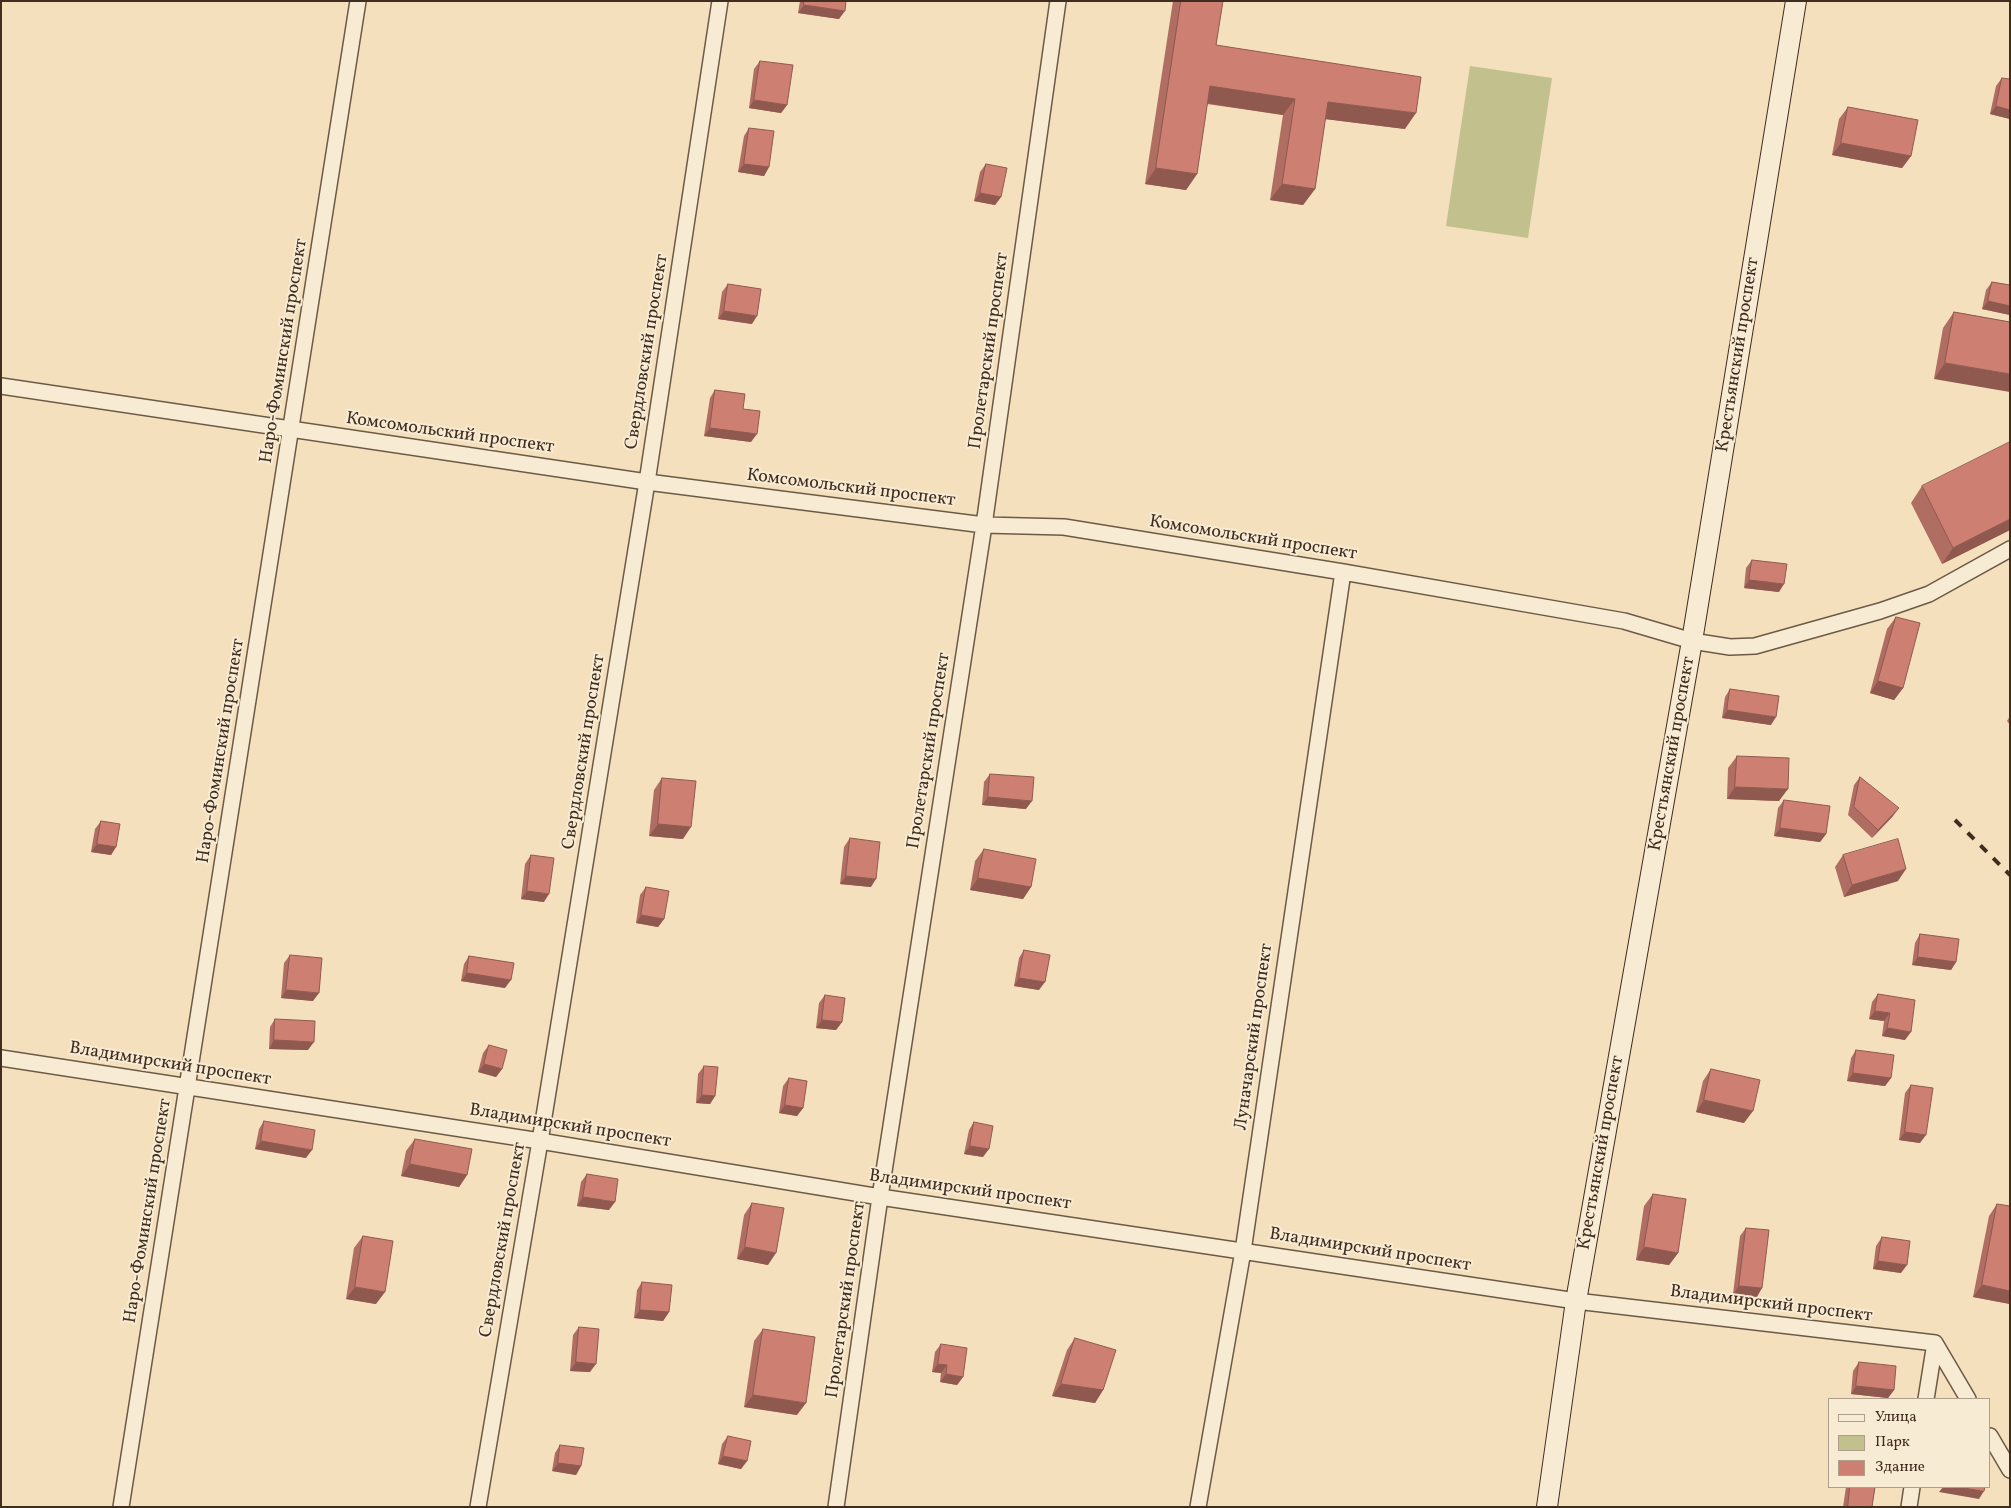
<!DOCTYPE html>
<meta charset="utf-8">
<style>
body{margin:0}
#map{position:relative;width:2011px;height:1508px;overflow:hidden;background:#f4e0bd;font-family:Vollkorn,serif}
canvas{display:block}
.frame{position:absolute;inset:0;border:2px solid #402d1f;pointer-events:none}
.legend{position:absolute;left:1828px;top:1398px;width:162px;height:90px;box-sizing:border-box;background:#f8ebd4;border:1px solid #ae9f8c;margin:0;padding:6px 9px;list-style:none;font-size:15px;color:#402d1f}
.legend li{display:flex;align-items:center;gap:10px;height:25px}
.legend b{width:25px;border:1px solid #ae9f8c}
</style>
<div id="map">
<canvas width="2011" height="1508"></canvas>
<div class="frame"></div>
<ul class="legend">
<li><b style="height:6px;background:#f8ebd4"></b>Улица</li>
<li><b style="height:14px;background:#c2c08d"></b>Парк</li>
<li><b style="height:14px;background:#cd7f72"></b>Здание</li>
</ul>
</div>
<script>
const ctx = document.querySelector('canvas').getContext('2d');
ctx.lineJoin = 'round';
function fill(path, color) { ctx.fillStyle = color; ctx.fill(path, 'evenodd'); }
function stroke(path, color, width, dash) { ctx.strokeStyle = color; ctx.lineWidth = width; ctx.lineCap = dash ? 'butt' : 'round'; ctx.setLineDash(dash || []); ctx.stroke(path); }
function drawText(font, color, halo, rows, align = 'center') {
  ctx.font = font + ' Vollkorn,serif'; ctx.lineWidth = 4; ctx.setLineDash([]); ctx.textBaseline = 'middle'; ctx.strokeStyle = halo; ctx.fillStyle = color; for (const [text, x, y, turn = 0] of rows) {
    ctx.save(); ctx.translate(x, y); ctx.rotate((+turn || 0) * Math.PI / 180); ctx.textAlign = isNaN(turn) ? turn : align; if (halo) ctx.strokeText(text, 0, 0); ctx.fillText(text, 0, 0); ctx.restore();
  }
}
fill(new Path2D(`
 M1470 66 1552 78 1528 238 1446 226Z`), '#c2c08d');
const street = new Path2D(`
 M1 386 647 482 984 525 1064 527 1343 572 1624 621 1692 641 1730 647 1755 646 1880 611 1929 594 2010 549
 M1 1058 540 1141 880 1197 1576 1301 1935 1343
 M1935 1343 1968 1399
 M1926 1399 1935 1343
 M1990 1436 2010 1470
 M121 1507 358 1
 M478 1507 540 1141 647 482 720 1
 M836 1507 880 1197 984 525 1058 1
 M1198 1507 1243 1251 1343 572
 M1909 1507 1912 1487`);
const secondary = new Path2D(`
 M1547 1507 1576 1301 1692 641 1796 1`);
stroke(street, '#6d5a46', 18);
stroke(secondary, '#402d1f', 22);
stroke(street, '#f8ebd4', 15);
stroke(secondary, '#f8ebd4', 20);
stroke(new Path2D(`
 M1955 820 2010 875`), '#402d1f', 4, [9, 9]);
fill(new Path2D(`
 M800 1H846L839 19 798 13Z
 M1173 1H1223L1216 45 1405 129 1325 119 1315 189 1303 205 1270 200 1283 115 1207 104 1197 174 1186 190 1145 184Z
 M760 61 787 105 781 113 749 108 754 69Z
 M2002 78 2010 119 1990 114 1996 86Z
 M1848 107 1911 156 1902 168 1832 155 1839 119Z
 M749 128 769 167 764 176 738 172 744 136Z
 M986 164 1001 197 995 205 974 201 980 172Z
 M1992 282 2010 285V315L1982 309 1986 290Z
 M728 284 752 324 718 319 722 292Z
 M1954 312 2010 322 1934 379 1943 328Z
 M715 390 743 409 751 442 704 436 710 398Z
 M1922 486 2010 530 1942 564 1911 503Z
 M1752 560 1779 592 1744 588 1746 568Z
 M1896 617 1903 688 1894 700 1870 693 1887 629Z
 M1730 689 1771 725 1722 718 1725 697Z
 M2010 716V725L2007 721Z
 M1737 756 1779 801 1727 799 1728 768Z
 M990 774 1026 809 982 805 984 782Z
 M1860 777 1893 816 1872 838 1848 815 1854 785Z
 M662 778 683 839 649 836 654 790Z
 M1784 800 1826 834 1820 842 1774 836 1778 808Z
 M101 821 116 847 111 855 91 852 95 829Z
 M850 838 871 887 840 884 844 847Z
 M984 849 1031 887 1023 899 970 890 975 861Z
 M531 855 544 902 521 899 525 864Z
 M1843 855 1898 881 1844 897 1835 867Z
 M646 887 664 919 658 927 636 923 640 895Z
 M1920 934 1956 962 1951 970 1912 965 1915 943Z
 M1024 950 1039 990 1014 986 1019 958Z
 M290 955 313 1001 281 998 284 963Z
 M469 956 505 988 461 981 464 964Z
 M1878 994 1905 1040 1882 1036 1884 1021 1869 1019 1872 1002Z
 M825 995 842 1022 836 1030 816 1028 819 1003Z
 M275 1019 308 1050 269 1049 270 1027Z
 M489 1045 502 1069 496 1077 478 1072 483 1053Z
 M1856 1050 1891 1078 1885 1086 1847 1081 1851 1058Z
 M704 1066 715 1096 710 1104 696 1103 698 1074Z
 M1711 1069 1744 1123 1696 1112 1703 1081Z
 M789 1078 803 1108 797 1116 779 1113 783 1086Z
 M1911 1085 1920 1143 1899 1140 1905 1093Z
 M264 1121 306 1158 255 1149 259 1129Z
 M974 1122 983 1157 964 1154 969 1130Z
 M415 1139 467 1175 459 1187 401 1176 406 1151Z
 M587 1174 609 1210 577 1206 581 1182Z
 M1653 1194 1678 1253 1669 1265 1636 1260 1644 1206Z
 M752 1203 768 1265 737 1259 744 1215Z
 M1997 1204 2010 1304 1973 1297 1989 1216Z
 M1746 1228 1757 1297 1733 1294 1740 1236Z
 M363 1236 376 1304 346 1299 354 1248Z
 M1882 1237 1901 1273 1873 1269 1876 1246Z
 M642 1282 669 1312 663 1321 634 1318 637 1290Z
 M579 1327 590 1372 570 1371 573 1335Z
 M763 1329 797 1415 744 1407 754 1341Z
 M1075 1338 1103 1390 1095 1403 1052 1396 1067 1350Z
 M941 1344 963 1377 957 1385 940 1382 941 1373 932 1372 935 1352Z
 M1859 1362 1894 1390 1888 1398 1851 1394 1853 1371Z
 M728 1436 747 1461 741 1469 718 1464 722 1444Z
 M560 1445 581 1466 576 1475 552 1471 555 1453Z
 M1846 1487H1875L1872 1507H1843Z`), '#b06d62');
fill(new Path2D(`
 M804 5 845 11 839 19 798 13Z
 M1210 86 1295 99 1283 115 1199 102Z
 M754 100 787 105 781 113 749 108Z
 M1328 102 1416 113 1405 129 1317 118Z
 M1996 106 2010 110V119L1990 114Z
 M1841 143 1911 156 1902 168 1832 155Z
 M744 164 769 167 764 176 738 172Z
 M1156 168 1197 174 1186 190 1145 184Z
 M1282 184 1315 189 1303 205 1270 200Z
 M980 193 1001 197 995 205 974 201Z
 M1988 301 2010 306V315L1982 309Z
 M724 311 757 316 752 324 718 319Z
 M1945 363 2010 374V392L1934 379Z
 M710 428 757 434 751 442 704 436Z
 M2010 519V530L1942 564 1953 548Z
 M1749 580 1784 584 1779 592 1744 588Z
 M1878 681 1903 688 1894 700 1870 693Z
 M1727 710 1776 717 1771 725 1722 718Z
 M1735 787 1788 789 1779 801 1727 799Z
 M988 797 1032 801 1026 809 982 805Z
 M1899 808 1893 816 1872 838 1878 830Z
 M658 824 691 827 683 839 649 836Z
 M1780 828 1826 834 1820 842 1774 836Z
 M97 844 116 847 111 855 91 852Z
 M1906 869 1898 881 1844 897 1852 885Z
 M846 876 876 879 871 887 840 884Z
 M978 878 1031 887 1023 899 970 890Z
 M527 891 549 894 544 902 521 899Z
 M641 915 664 919 658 927 636 923Z
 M1918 957 1956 962 1951 970 1912 965Z
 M467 973 511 980 505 988 461 981Z
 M1019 978 1045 982 1039 990 1014 986Z
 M286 990 319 993 313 1001 281 998Z
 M1875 1011 1890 1013 1884 1021 1869 1019Z
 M822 1020 842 1022 836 1030 816 1028Z
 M1887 1028 1911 1032 1905 1040 1882 1036Z
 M274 1040 314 1042 308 1050 269 1049Z
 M484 1064 502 1069 496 1077 478 1072Z
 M1853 1073 1891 1078 1885 1086 1847 1081Z
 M702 1095 715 1096 710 1104 696 1103Z
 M1704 1100 1753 1111 1744 1123 1696 1112Z
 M785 1105 803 1108 797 1116 779 1113Z
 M1905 1132 1926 1135 1920 1143 1899 1140Z
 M261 1141 312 1150 306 1158 255 1149Z
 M970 1146 989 1149 983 1157 964 1154Z
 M410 1164 467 1175 459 1187 401 1176Z
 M583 1197 615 1202 609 1210 577 1206Z
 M745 1247 776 1253 768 1265 737 1259Z
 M1644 1247 1678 1253 1669 1265 1636 1260Z
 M1878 1261 1907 1265 1901 1273 1873 1269Z
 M1982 1285 2010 1291V1304L1973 1297Z
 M1739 1286 1762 1288 1757 1297 1733 1294Z
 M355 1287 385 1292 376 1304 346 1299Z
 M640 1310 669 1312 663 1321 634 1318Z
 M576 1362 596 1364 590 1372 570 1371Z
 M938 1364 947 1365 941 1373 932 1372Z
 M946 1374 963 1377 957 1385 940 1382Z
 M1061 1384 1103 1390 1095 1403 1052 1396Z
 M1856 1386 1894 1390 1888 1398 1851 1394Z
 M753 1395 806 1403 797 1415 744 1407Z
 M723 1456 747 1461 741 1469 718 1464Z
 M558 1463 581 1466 576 1475 552 1471Z
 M1943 1487H1959L1984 1491 1979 1499 1939 1492Z`), '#905950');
const building = new Path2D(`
 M804 1H846L845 11 804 5Z
 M1181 1H1223L1216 45 1421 77 1416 113 1328 102 1315 189 1282 184 1295 99 1210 86 1197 174 1156 168Z
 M760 61 793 65 787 105 754 100Z
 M2002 78 2010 79V110L1996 106Z
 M1848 107 1918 120 1911 156 1841 143Z
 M749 128 774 131 769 167 744 164Z
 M986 164 1007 168 1001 197 980 193Z
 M1992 282 2010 285V306L1988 301Z
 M728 284 761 289 757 316 724 311Z
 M1954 312 2010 322V374L1945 363Z
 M715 390 745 394 743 409 760 411 757 434 710 428Z
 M2010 442V519L1953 548 1922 486Z
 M1752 560 1787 564 1784 584 1749 580Z
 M1896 617 1920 623 1903 688 1878 681Z
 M1730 689 1779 696 1776 717 1727 710Z
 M1737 756 1789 758 1788 789 1735 787Z
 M990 774 1034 777 1032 801 988 797Z
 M1860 777 1899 808 1878 830 1854 807Z
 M662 778 696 781 691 827 658 824Z
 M1784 800 1830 806 1826 834 1780 828Z
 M101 821 120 824 116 847 97 844Z
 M850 838 880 842 876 879 846 876Z
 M1898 839 1906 869 1852 885 1843 855Z
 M984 849 1036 859 1031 887 978 878Z
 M531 855 554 858 549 894 527 891Z
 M646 887 669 891 664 919 641 915Z
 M1920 934 1959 939 1956 962 1918 957Z
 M1024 950 1050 955 1045 982 1019 978Z
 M290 955 322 958 319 993 286 990Z
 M469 956 514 963 511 980 467 973Z
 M1878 994 1915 1000 1911 1032 1887 1028 1890 1013 1875 1011Z
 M825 995 845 998 842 1022 822 1020Z
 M275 1019 315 1021 314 1042 274 1040Z
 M489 1045 507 1050 502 1069 484 1064Z
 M1856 1050 1894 1055 1891 1078 1853 1073Z
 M704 1066 718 1067 715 1096 702 1095Z
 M1711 1069 1760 1080 1753 1111 1704 1100Z
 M789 1078 807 1081 803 1108 785 1105Z
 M1911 1085 1933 1088 1926 1135 1905 1132Z
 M264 1121 315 1130 312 1150 261 1141Z
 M974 1122 993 1126 989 1149 970 1146Z
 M415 1139 472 1149 467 1175 410 1164Z
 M587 1174 618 1179 615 1202 583 1197Z
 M1653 1194 1686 1199 1678 1253 1644 1247Z
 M752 1203 784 1208 776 1253 745 1247Z
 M1997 1204 2010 1206V1291L1982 1285Z
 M1746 1228 1769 1230 1762 1288 1739 1286Z
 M363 1236 393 1241 385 1292 355 1287Z
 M1882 1237 1910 1241 1907 1265 1878 1261Z
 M642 1282 672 1285 669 1312 640 1310Z
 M579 1327 599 1329 596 1364 576 1362Z
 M763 1329 815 1337 806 1403 753 1395Z
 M1075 1338 1116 1350 1103 1390 1061 1384Z
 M941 1344 967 1348 963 1377 946 1374 947 1365 938 1364Z
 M1859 1362 1896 1366 1894 1390 1856 1386Z
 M728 1436 751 1441 747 1461 723 1456Z
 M560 1445 584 1448 581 1466 558 1463Z
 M1850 1487H1875L1872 1507H1848Z
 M1959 1487H1985L1984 1491Z`);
fill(building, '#cd7f72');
stroke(building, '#905950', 1);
drawText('18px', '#402d1f', '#f8ebd4', [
 ["Наро-Фоминский проспект",285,351,-81],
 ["Пролетарский проспект",990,351,-82],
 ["Свердловский проспект",648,352,-81],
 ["Крестьянский проспект",1739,355,-81],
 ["Комсомольский проспект",450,434,8],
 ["Комсомольский проспект",851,489,7],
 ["Комсомольский проспект",1253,539,9],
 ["Наро-Фоминский проспект",222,751,-81],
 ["Пролетарский проспект",930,751,-81],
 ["Свердловский проспект",585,752,-81],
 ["Крестьянский проспект",1673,754,-80],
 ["Луначарский проспект",1255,1037,-82],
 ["Владимирский проспект",170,1065,9],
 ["Владимирский проспект",570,1127,9],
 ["Крестьянский проспект",1602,1153,-80],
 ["Владимирский проспект",970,1191,8],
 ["Наро-Фоминский проспект",149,1211,-81],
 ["Свердловский проспект",504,1240,-80],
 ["Владимирский проспект",1370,1251,9],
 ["Пролетарский проспект",847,1300,-82],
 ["Владимирский проспект",1771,1305,7]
]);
</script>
